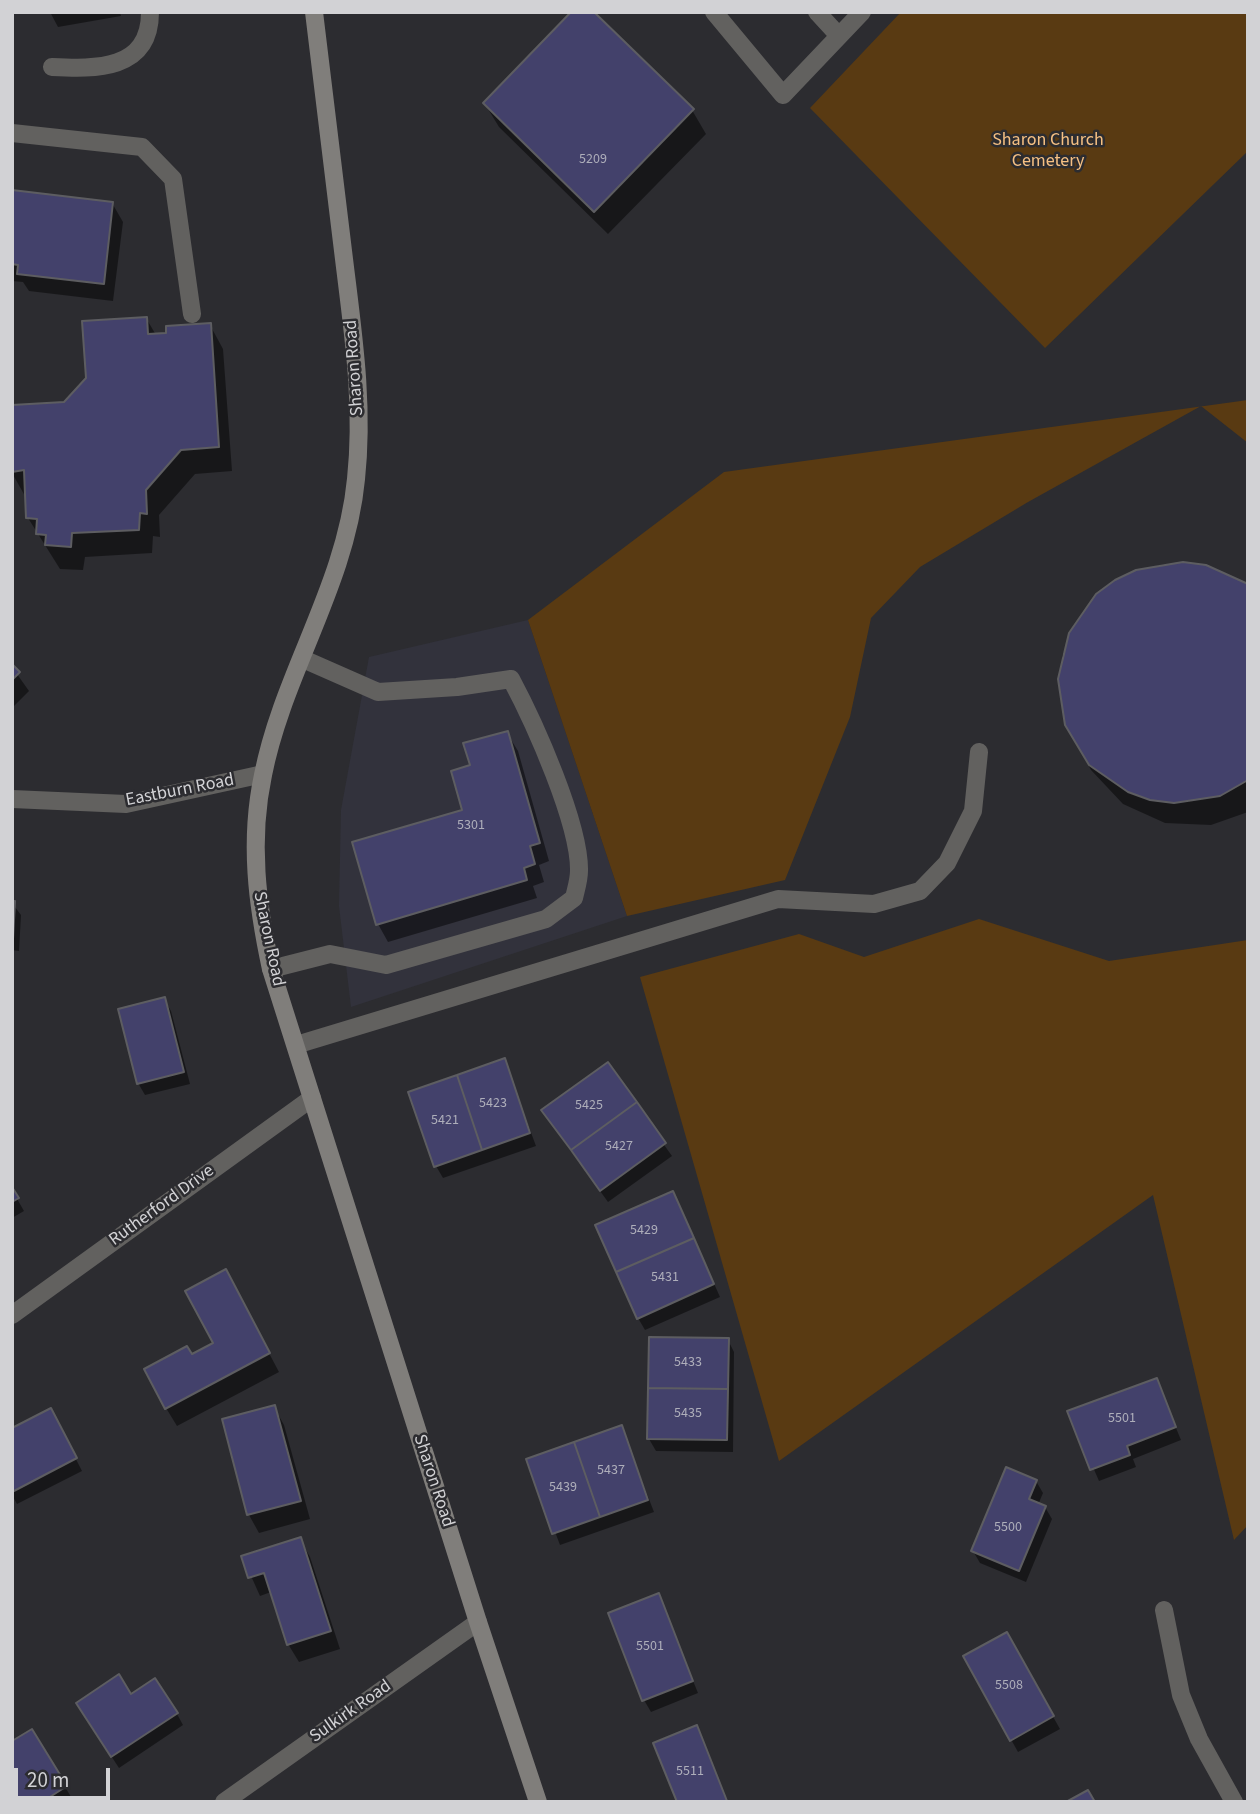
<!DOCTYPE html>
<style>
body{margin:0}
#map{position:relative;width:1260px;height:1814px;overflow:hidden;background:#2c2c30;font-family:"Source Sans 3",sans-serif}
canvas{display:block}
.frame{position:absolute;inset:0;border:14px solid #d2d2d5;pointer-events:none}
.scale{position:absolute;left:14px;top:1768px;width:96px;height:32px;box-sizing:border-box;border:4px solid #d2d2d5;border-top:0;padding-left:9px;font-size:21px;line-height:24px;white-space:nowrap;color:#d2d2d5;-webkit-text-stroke:5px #2c2c30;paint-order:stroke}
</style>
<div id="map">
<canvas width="1260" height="1814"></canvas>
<div class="frame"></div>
<div class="scale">20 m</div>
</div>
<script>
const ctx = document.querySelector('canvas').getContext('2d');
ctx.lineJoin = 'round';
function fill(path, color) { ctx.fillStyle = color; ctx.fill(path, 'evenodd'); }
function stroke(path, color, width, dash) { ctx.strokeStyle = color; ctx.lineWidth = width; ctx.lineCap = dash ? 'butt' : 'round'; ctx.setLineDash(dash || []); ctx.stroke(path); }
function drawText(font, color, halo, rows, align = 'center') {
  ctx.font = font + ' "Source Sans 3",sans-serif'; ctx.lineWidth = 5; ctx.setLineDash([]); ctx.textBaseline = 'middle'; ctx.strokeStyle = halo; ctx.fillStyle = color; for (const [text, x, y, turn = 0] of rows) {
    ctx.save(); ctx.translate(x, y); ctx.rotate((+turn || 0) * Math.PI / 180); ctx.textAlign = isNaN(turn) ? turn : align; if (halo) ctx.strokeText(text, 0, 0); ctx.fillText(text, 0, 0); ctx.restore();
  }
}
fill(new Path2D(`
 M528 620 627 916 351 1007 339 906 341 810 369 657Z`), '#32323c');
fill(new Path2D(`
 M901 12H1248V151L1045 348 810 108Z
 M1248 400V443L1201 406 1028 502 920 567 871 618 850 717 785 880 627 916 528 620 724 472Z
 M979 919 1109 961 1248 940V1525L1234 1540 1153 1195 779 1461 640 977 799 934 864 957Z`), '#593a12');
fill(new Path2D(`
 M50 12H120L121 16 58 27Z
 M485 104 692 110 706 134 608 234 499 127Z
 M12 192 112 203 123 222 113 301 29 291 23 282 12 281Z
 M146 318 156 335 210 325 223 349 232 471 195 474 159 515 160 537 153 536 152 553 85 557 83 570 60 569 28 518 25 496 12 473V407L65 404Z
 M1183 563 1248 586V812L1211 825 1165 823 1123 804 1091 770 1066 724 1061 702 1062 656 1082 613 1116 582 1159 565Z
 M12 667 29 691 12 708Z
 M507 733 518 751 549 861 539 865 544 882 533 886 537 898 388 942 378 924 465 811 472 766Z
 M12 903 21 915 19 951 12 950Z
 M164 999 171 1011 190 1084 145 1095 138 1083Z
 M504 1060 536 1146 443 1178 436 1166Z
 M607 1065 672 1156 608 1202 551 1123Z
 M12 1190 24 1211 12 1218Z
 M679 1205 720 1297 645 1330 638 1318Z
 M235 1289 279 1372 177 1426 166 1408 216 1344Z
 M728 1340 734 1352 733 1452 656 1451 649 1439Z
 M1156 1380 1181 1440 1133 1459 1136 1467 1099 1481 1069 1412Z
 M274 1407 284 1425 310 1519 259 1533 249 1515 224 1421Z
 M57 1422 82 1471 17 1504 12 1495V1430Z
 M621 1427 654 1512 560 1545 528 1460Z
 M1036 1481 1043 1493 1038 1505 1045 1507 1052 1519 1026 1582 980 1563 973 1551Z
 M300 1539 310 1557 340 1649 299 1662 288 1644 271 1592 260 1596 243 1558Z
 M658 1595 698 1693 651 1712 644 1700Z
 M1006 1634 1060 1729 1018 1752 965 1657Z
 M131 1696 177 1714 183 1725 119 1768 85 1716Z
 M32 1731 74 1802H12Z`), '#0007');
const building = new Path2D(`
 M571 12H594L694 109 594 212 483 103Z
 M12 190 113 202 104 284 17 274 18 265 12 264Z
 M147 317 148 334 166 333V326L211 323 219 447 181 450 146 490 147 514 140 513 139 530 72 533 71 547 45 545 46 535 36 534 37 519 26 518 24 470 12 472V405L64 402 86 378 82 321Z
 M1183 562 1206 565 1248 584V780L1220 796 1174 803 1150 800 1128 792 1089 765 1065 725 1058 679 1069 633 1096 594 1115 580 1136 570Z
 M12 664 20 672 12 680Z
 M508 731 540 843 530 846 535 864 524 868 527 880 376 925 352 842 462 810 451 771 470 765 463 743Z
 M12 901H15L13 939H12Z
 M165 997 184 1072 137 1084 118 1009Z
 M505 1058 530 1133 482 1150 457 1075Z
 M608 1062 637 1102 571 1150 541 1110Z
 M457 1075 482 1150 434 1167 408 1092Z
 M637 1102 666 1143 600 1191 571 1150Z
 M12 1187 19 1198 12 1202Z
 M673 1191 694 1238 616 1272 595 1225Z
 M694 1238 714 1284 637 1319 616 1272Z
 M226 1269 270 1353 165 1409 144 1369 187 1346 192 1354 213 1343 185 1291Z
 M649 1337 729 1338 728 1389 648 1388Z
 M1157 1378 1176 1427 1127 1446 1130 1455 1090 1470 1067 1411Z
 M648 1388 728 1389 727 1440 647 1439Z
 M275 1405 301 1501 247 1515 222 1419Z
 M51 1408 77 1458 12 1492V1428Z
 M622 1425 648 1500 600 1517 574 1442Z
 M574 1442 600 1517 552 1534 526 1459Z
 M1006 1467 1037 1480 1029 1499 1046 1506 1019 1571 971 1551Z
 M301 1537 331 1631 287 1645 264 1573 248 1578 241 1556Z
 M659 1593 693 1681 642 1701 608 1613Z
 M1007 1632 1054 1716 1010 1741 963 1656Z
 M119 1674 131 1694 155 1678 178 1713 111 1757 76 1703Z
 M697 1725 727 1801 725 1802H677L653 1743Z
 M32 1729 67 1786 42 1802H12V1741Z
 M1088 1790 1095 1802H1066Z`);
fill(building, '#43416b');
stroke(building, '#5d5d61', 2);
stroke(new Path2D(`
 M714 12 783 95 862 12
 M817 12 839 36
 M52 67C95 69 150 71 150 12
 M12 133 142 147 173 179 192 314
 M271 969 330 954 386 965 546 919 574 898C576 889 579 880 579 871 580 824 534 722 511 679L457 687 378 692 303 659
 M296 1045 778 899 874 904 920 891 947 863 973 811 979 752`), '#62615f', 18);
stroke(new Path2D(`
 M12 799 126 804 263 774
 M12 1315 312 1098
 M1164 1610 1181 1695 1199 1739 1234 1802
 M224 1802 478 1622`), '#62615f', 18);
stroke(new Path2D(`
 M314 12C324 94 334 176 344 259 353 333 364 404 356 479 346 585 283 673 263 775 249 841 257 904 271 969L478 1622 538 1802`), '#807e7b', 18);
drawText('14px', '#aeaeba', null, [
 ["5209",593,160],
 ["5301",471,826],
 ["5423",493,1104],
 ["5425",589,1106],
 ["5421",445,1121],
 ["5427",619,1147],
 ["5429",644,1231],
 ["5431",665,1278],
 ["5433",688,1363],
 ["5435",688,1414],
 ["5501",1122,1419],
 ["5437",611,1471],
 ["5439",563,1488],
 ["5500",1008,1528],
 ["5501",650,1647],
 ["5508",1009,1686],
 ["5511",690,1772]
]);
drawText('18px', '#f6c083', '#2c2c30', [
 ["Sharon Church",1048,141],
 ["Cemetery",1048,162]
]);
drawText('18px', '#d2d2d5', '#2c2c30', [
 ["Sharon Road",355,368,-94],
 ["Eastburn Road",180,791,-11],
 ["Sharon Road",268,939,78],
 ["Rutherford Drive",162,1206,-36],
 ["Sharon Road",433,1481,72],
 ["Sulkirk Road",351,1712,-35]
]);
</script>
